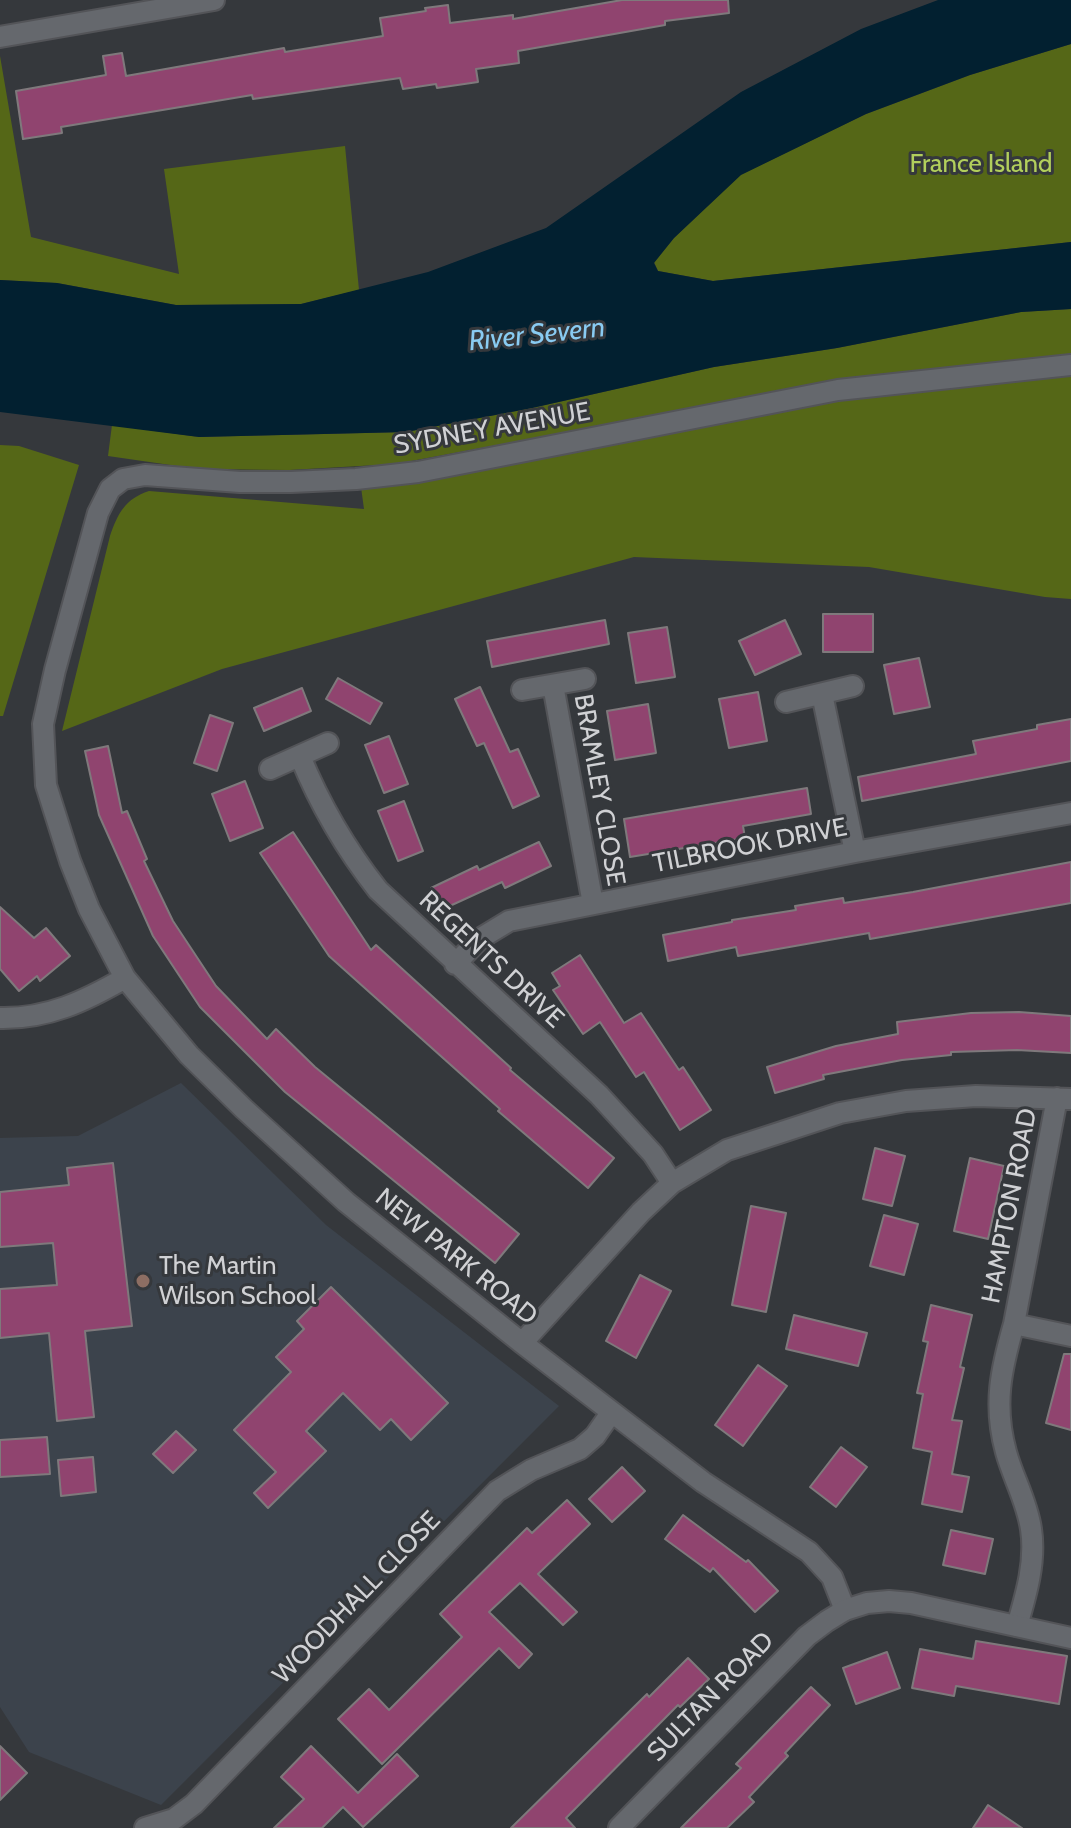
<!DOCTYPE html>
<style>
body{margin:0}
canvas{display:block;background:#35383c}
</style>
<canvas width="1071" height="1828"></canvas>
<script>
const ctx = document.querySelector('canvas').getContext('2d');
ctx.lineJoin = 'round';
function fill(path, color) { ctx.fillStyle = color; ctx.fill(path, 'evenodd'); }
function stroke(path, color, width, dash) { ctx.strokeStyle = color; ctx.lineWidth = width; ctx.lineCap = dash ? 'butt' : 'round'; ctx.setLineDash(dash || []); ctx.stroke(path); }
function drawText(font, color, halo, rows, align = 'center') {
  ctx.font = font + ' Cabin,sans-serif'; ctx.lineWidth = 6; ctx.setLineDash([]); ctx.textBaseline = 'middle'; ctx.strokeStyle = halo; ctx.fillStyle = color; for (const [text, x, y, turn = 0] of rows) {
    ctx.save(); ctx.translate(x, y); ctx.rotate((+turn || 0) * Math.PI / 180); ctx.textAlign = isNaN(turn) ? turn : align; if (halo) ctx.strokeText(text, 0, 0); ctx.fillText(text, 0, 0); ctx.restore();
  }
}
fill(new Path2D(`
 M181 1083 326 1225 559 1406 161 1805 29 1752 0 1707V1138L78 1136Z`), '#3c434c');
fill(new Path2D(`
 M1071 44V242L713 281 658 271 654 262 674 238 740 175 866 114 970 75Z
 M0 56 31 237 179 274 164 169 345 146 359 290 301 304 176 305 57 283 0 280Z
 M1071 309V354L853 379 395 464 289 470 198 469 108 456 112 425 199 437 406 432 532 408 714 367 837 348 1021 312Z
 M1071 372V599L1045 597 869 567 634 557 222 669 62 731 110 536C118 513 125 499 149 491L364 509 361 487 418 480 554 456 839 394Z
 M0 445 19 446 79 465 3 716H0Z`), '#556717');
fill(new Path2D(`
 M938 0H1071V44L970 75 866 114 741 175 674 238 654 263 658 271 713 281 1071 242V309L1021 312 837 348 714 367 532 408 406 432 199 437 0 412V280L57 283 176 305 301 304 428 272 546 228 741 92 861 29Z`), '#022030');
const building = new Path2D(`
 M622 0H728L729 13 665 21V25L518 51 519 63 476 69 478 82 437 88 436 84 403 89 400 78 253 99 252 95 61 127 62 133 23 139 16 91 106 75 103 56 122 53 126 76 284 48 285 52 383 36 380 18 426 11 425 8 448 5 450 23 513 15V19Z
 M823 614H873V652H823Z
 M605 620 609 644 492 667 487 641Z
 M785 620 801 654 755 675 739 641Z
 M667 627 675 677 636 683 628 633Z
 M919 658 930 707 894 714 884 665Z
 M338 678 382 703 370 724 326 699Z
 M480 687 510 752 518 749 539 796 513 808 484 743 477 746 455 699Z
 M302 688 311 711 264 731 254 708Z
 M758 692 767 741 729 748 719 699Z
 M648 704 656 753 615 760 607 711Z
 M210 715 233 723 217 771 194 763Z
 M1071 719V761L862 801 858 777 976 754 973 741 1037 729V725Z
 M389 736 408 784 384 793 365 745Z
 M108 746 122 813 127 811 147 859 144 861 173 921 216 986 267 1039 276 1029 315 1067 519 1234 495 1263 285 1092 200 1007 153 936 99 815 85 751Z
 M245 781 263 828 230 841 212 794Z
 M807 788 811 814 743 826 745 838 630 857 624 819Z
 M404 801 423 851 398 861 378 811Z
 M293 832 371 950 376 945 511 1068 510 1070 614 1158 588 1188 498 1111 500 1109 329 956 260 853Z
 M539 842 551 866 505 888 502 882 441 910 431 888 477 866 479 870Z
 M1071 862V903L870 939 869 933 738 956 736 947 668 961 663 935 732 922V920L796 910 795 906 843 898 844 903 913 892Z
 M0 907 34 938 46 928 70 956 40 981 37 976 19 991 0 969Z
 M580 955 624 1023 641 1013 679 1070 683 1067 711 1110 680 1130 644 1072 636 1077 600 1022 583 1034 553 990 560 986 552 973Z
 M1019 1012 1071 1016V1053L1017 1050 951 1052V1055L902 1060 823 1075 824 1079 775 1093 767 1067 836 1046 898 1034 897 1022 971 1013Z
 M875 1148 905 1156 892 1206 863 1199Z
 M970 1158 1004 1166 988 1239 954 1231Z
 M113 1163 132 1326 85 1331 94 1417 57 1421 49 1333 0 1338V1289L57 1285 53 1243 0 1247V1192L69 1185 67 1168Z
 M751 1206 786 1213 766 1312 732 1305Z
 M884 1215 918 1224 904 1275 870 1266Z
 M640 1275 671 1291 636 1358 606 1341Z
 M331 1287 448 1403 411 1440 391 1419 380 1430 343 1393 306 1431 326 1451 268 1508 254 1493 276 1472 234 1430 291 1372 276 1357 304 1329 297 1321Z
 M931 1305 972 1315 960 1367 964 1368 952 1420 962 1421 952 1474 969 1477 962 1512 922 1504 932 1452 913 1448 923 1394 917 1393 928 1342 923 1341Z
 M794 1315 867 1333 858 1366 786 1349Z
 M1064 1354H1071V1430L1046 1423Z
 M758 1365 787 1386 743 1446 715 1425Z
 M176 1431 196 1450 173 1473 153 1454Z
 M47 1437 50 1474 0 1477V1440Z
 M841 1447 867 1467 836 1507 810 1487Z
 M93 1457 96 1492 61 1496 58 1460Z
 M622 1467 645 1491 612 1522 589 1499Z
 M567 1500 590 1524 538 1574 577 1612 563 1625 520 1583 489 1612 532 1654 519 1668 499 1648 382 1764 338 1719 369 1689 389 1710 462 1637 440 1614 527 1528 532 1533Z
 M683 1515 746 1562 748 1560 778 1591 755 1612 713 1568 710 1572 665 1539Z
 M951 1530 993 1539 985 1574 943 1565Z
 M976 1641 1067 1656 1059 1704 956 1686 954 1696 912 1688 920 1649 973 1659Z
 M887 1652 900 1688 856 1704 843 1668Z
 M688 1658 709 1679 680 1707 678 1705 566 1818 575 1828H511L647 1694 649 1697Z
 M811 1687 830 1705 785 1753 788 1756 749 1797 754 1802 727 1828H681L741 1768 736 1764Z
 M0 1746 27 1773 0 1800Z
 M311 1746 358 1793 397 1754 418 1776 363 1827 343 1807 322 1828H274L304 1799 281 1777Z
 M988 1805 1022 1828H973Z`);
fill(building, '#90446f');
stroke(building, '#7f797c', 2);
const minor = new Path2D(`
 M0 37 214 0
 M553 685 593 904
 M522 690 585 679
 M822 694 855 852
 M786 702 853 686
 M300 756C320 805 345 848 378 890L599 1095 653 1154 672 1183
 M270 769 328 743
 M455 964 481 938 509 921 855 852 1071 813
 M0 1018C48 1019 85 1001 125 978
 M1014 1324 1057 1098
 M522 1343 641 1212 672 1183 727 1150 840 1113 906 1101 976 1096 1071 1099
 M845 1610 832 1577 809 1552 703 1482 522 1343 346 1202 244 1109 189 1055 125 978 89 909 70 861 46 785 43 724 55 670 98 513 110 489 123 479 145 475 240 482H291L356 479 418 472 838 390 1071 365
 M1017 1626C1026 1595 1036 1562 1031 1529 1027 1501 1013 1478 1006 1452 993 1405 1001 1369 1014 1324L1071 1336
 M145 1828 174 1819 194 1804 497 1491 531 1470 580 1449 595 1436 611 1413`);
const tertiary = new Path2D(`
 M619 1828 807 1636 827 1621 845 1610 867 1603 889 1601 911 1603 1071 1638`);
stroke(minor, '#535458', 24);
stroke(tertiary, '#535458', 24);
stroke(minor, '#65686d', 20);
stroke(tertiary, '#65686d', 20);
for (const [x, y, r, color] of [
 [143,1281,8,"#8d6e63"]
]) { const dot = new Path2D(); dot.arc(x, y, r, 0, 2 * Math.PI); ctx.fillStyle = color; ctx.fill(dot); stroke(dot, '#35383c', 3); }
drawText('26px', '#b2cf5c', '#35383c', [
 ["France Island",981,164]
]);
drawText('26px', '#d0d1d4', '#35383c', [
 ["SYDNEY AVENUE",492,429,-10],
 ["BRAMLEY CLOSE",599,790,80],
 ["TILBROOK DRIVE",750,846,-11],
 ["REGENTS DRIVE",491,960,43],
 ["HAMPTON ROAD",1010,1206,-79],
 ["NEW PARK ROAD",456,1257,39],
 ["WOODHALL CLOSE",357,1598,-46],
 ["SULTAN ROAD",711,1697,-46]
]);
drawText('26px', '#d0d1d4', '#35383c', [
 ["The Martin",159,1266],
 ["Wilson School",159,1296]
], 'left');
drawText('italic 28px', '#89cbf2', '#35383c', [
 ["River Severn",537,335,-6]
]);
</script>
